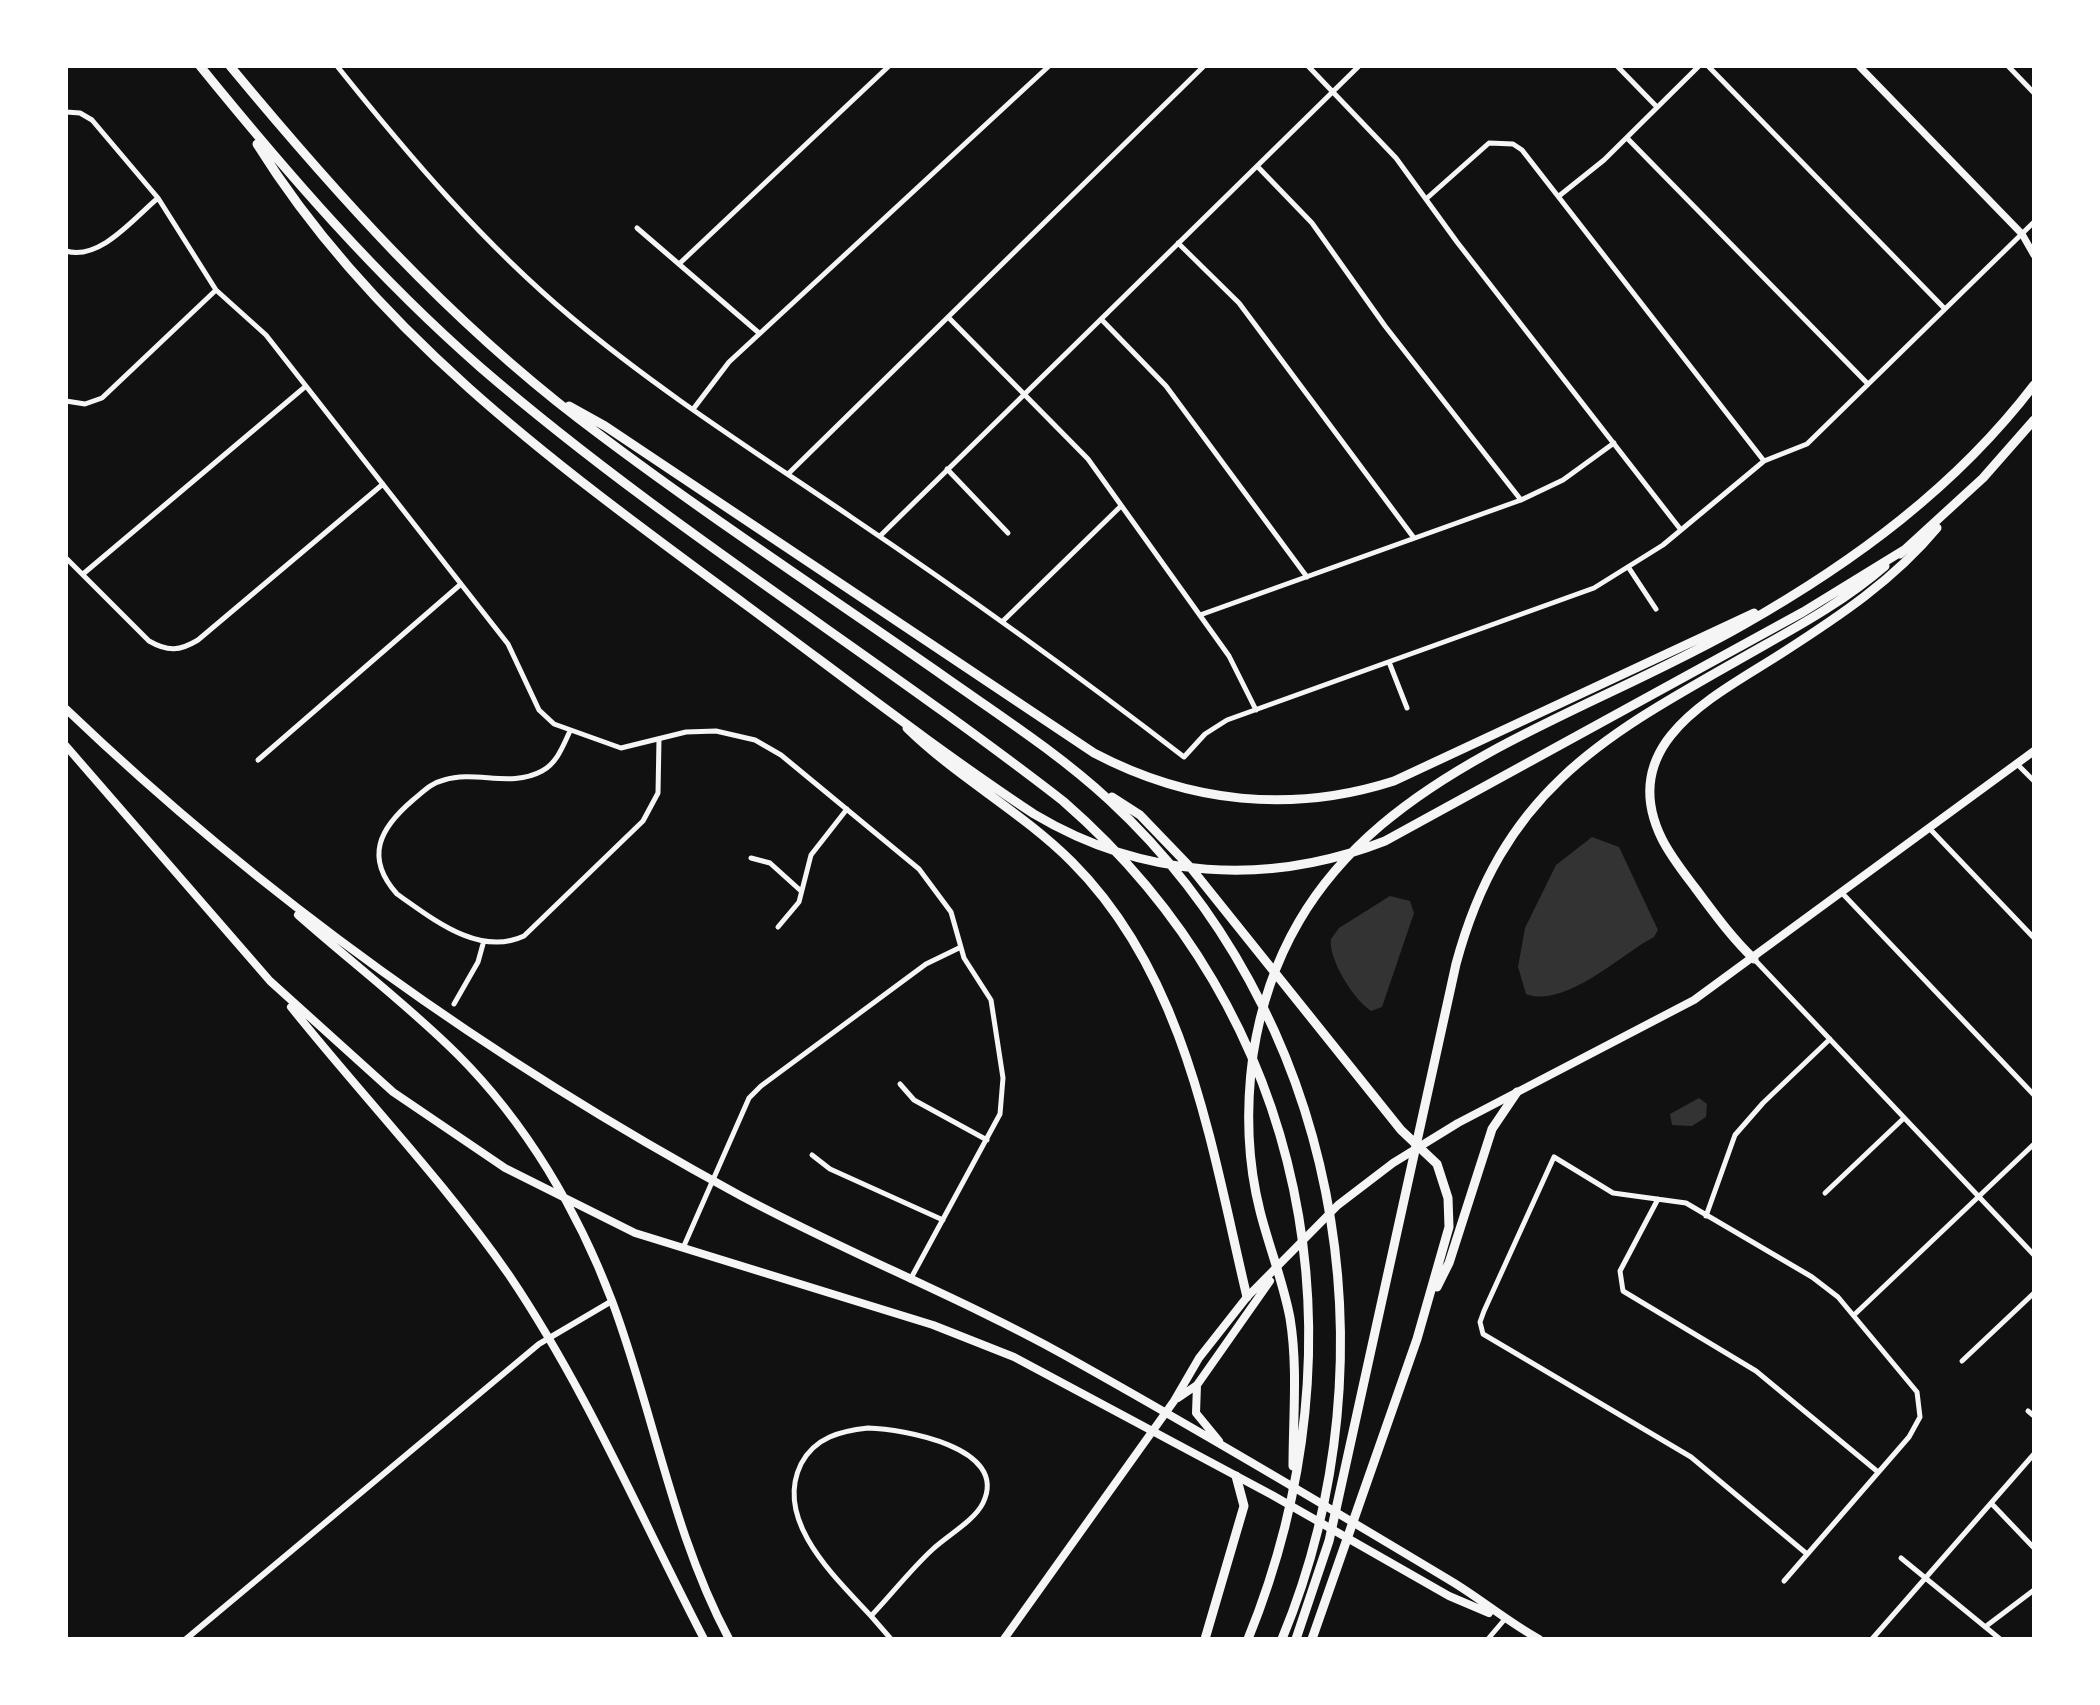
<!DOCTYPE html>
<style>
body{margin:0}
#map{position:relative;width:2100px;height:1705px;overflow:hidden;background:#111;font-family:"Archivo Narrow",sans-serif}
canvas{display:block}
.frame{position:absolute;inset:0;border:68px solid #fff;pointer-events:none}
</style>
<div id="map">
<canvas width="2100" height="1705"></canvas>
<div class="frame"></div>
</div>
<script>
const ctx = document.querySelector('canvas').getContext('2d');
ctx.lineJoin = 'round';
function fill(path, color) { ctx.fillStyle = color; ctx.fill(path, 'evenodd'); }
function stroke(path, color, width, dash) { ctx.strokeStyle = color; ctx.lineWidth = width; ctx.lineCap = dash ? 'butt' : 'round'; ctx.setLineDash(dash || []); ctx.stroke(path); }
fill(new Path2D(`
 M1592 837 1619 847 1658 930 1654 937C1621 954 1565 1009 1526 994L1518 967 1525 928 1556 865Z
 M1390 896 1410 901 1414 913 1382 1007 1371 1011C1354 1000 1328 959 1331 939L1339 928Z
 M1699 1098 1707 1104 1706 1117 1692 1126 1672 1125 1670 1114Z`), '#333');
stroke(new Path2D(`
 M337 66C409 156 483 243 571 317 659 391 757 453 851 517 965 594 1075 673 1184 757L1205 734 1227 720 1594 588 1663 545 1764 461 1807 444 2034 222
 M1308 66 1396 158 1457 242 1681 530
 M1617 66 1657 107
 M1708 66 1945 309
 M2008 66 2034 93
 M66 112 80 113 92 120 158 198 216 290 266 335 508 644 539 710 554 724 621 748 686 732 716 731 755 740 781 755 919 869 951 912 964 958 991 1000 1003 1078 1000 1114 910 1280
 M1627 138 1868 384
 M1257 166 1312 223 1385 326 1521 500
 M1559 196 1604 160 1699 66
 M1426 199 1489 143 1513 144 1522 150 1764 461
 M637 228 759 333
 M1178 243 1239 303 1414 538
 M66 251C100 261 134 218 158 198
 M679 264 889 66
 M948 317 1088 459 1229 656 1256 710
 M1101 319 1166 386 1307 577
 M66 401 85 404 102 398 216 290
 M694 408 729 362 1049 66
 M947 469 1008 533
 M788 474 1204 66
 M880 536 1359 66
 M66 558 149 641C168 652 180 651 198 640L383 484
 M1629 568 1656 609
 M83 574 306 386
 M1200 615 1521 500 1563 480 1614 443
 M1003 621 1121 506
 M1389 662 1407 708
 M570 731C563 746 557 763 542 771 511 788 476 770 444 780 431 783 423 792 413 800 380 828 364 857 397 894 433 919 479 957 524 936L643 821 658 793 659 739
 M258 760 461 584
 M2017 764 2034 781
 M1930 829 2034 938
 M751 858 770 863 801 891
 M1842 893 2034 1095
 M778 927 799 902 811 855 847 809
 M1754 959 2034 1255
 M454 1004 478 962 483 944
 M900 1084 914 1100 987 1140
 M812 1155 830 1169 943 1220
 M1825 1193 1904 1118
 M1658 1199 1620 1271 1623 1291 1756 1371 1878 1472
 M1706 1216 1735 1135 1763 1103 1830 1039
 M683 1248 749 1098 761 1086 926 964 959 948
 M1854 1315 2034 1144
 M1962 1361 2034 1293
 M2028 1411 2034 1416
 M868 1428C902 1429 1010 1447 983 1503 974 1521 948 1535 933 1549 911 1569 892 1594 871 1616 836 1578 773 1521 801 1464 815 1437 841 1431 868 1428Z
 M1991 1503 2034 1548
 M1901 1558 2000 1639
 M1784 1581 1909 1437 1920 1417 1917 1392 1838 1297 1812 1277 1686 1203 1613 1193 1554 1157 1484 1311 1480 1322 1483 1334 1691 1457 1807 1554
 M871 1616 891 1639
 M1985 1627 2034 1590
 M1488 1639 1505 1619
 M1872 1639 2034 1454`), '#f5f5f5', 5);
stroke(new Path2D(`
 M186 1639 539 1344 612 1301`), '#f5f5f5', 6);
stroke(new Path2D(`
 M1859 66 2022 234 2034 255`), '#f5f5f5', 7);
stroke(new Path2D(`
 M66 709C268 902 496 1063 741 1196 847 1253 959 1297 1064 1355 1195 1428 1323 1504 1451 1581 1481 1599 1508 1622 1539 1639
 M66 746 270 981 393 1092 505 1168 635 1233 933 1325 1014 1357 1272 1495 1449 1596 1489 1613
 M298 915C351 962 408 1005 458 1055 526 1123 578 1211 612 1301 654 1413 672 1532 729 1639
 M291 1007C363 1097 443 1180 509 1275 586 1389 641 1518 704 1639
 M1197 1385 1196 1413 1219 1441
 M1178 1398 1197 1385 1270 1281
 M1004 1639 1174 1401 1199 1358 1247 1297 1338 1205 1393 1163 1458 1123 1694 1000 2034 751`), '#f5f5f5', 8);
stroke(new Path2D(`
 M200 66C287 173 376 276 480 367 663 525 872 653 1063 801 1310 1016 1369 1341 1248 1639
 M230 66C337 195 446 317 579 419 694 507 816 587 935 670 994 712 1056 751 1109 800 1338 1012 1400 1353 1282 1639
 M257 144C377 337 566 472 746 605 841 675 936 749 1034 814 1143 879 1268 887 1385 841L1803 612 1904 550
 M569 406 605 426 1094 753C1189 803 1291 814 1394 781L1754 613
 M1900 554 1983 478 2034 420
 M907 728C958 778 1022 812 1072 862 1187 977 1211 1146 1247 1297
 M1112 797 1140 815 1191 868 1401 1130 1437 1164 1448 1198 1449 1227 1417 1339 1312 1639
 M1754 959C1731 937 1714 913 1696 889 1684 873 1671 857 1662 839 1614 742 1717 695 1782 653 1838 617 1894 580 1937 528
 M1437 1287 1449 1263 1492 1129 1517 1092
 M1293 1466C1293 1417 1298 1367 1290 1318 1283 1281 1269 1247 1260 1211 1247 1160 1246 1107 1253 1055 1294 788 1544 739 1743 625 1854 562 1956 487 2034 385
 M1205 1639 1244 1506 1236 1476
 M1296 1639 1329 1541 1456 964C1505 782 1612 732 1763 646 1806 622 1848 598 1885 566`), '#f5f5f5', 9);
</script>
